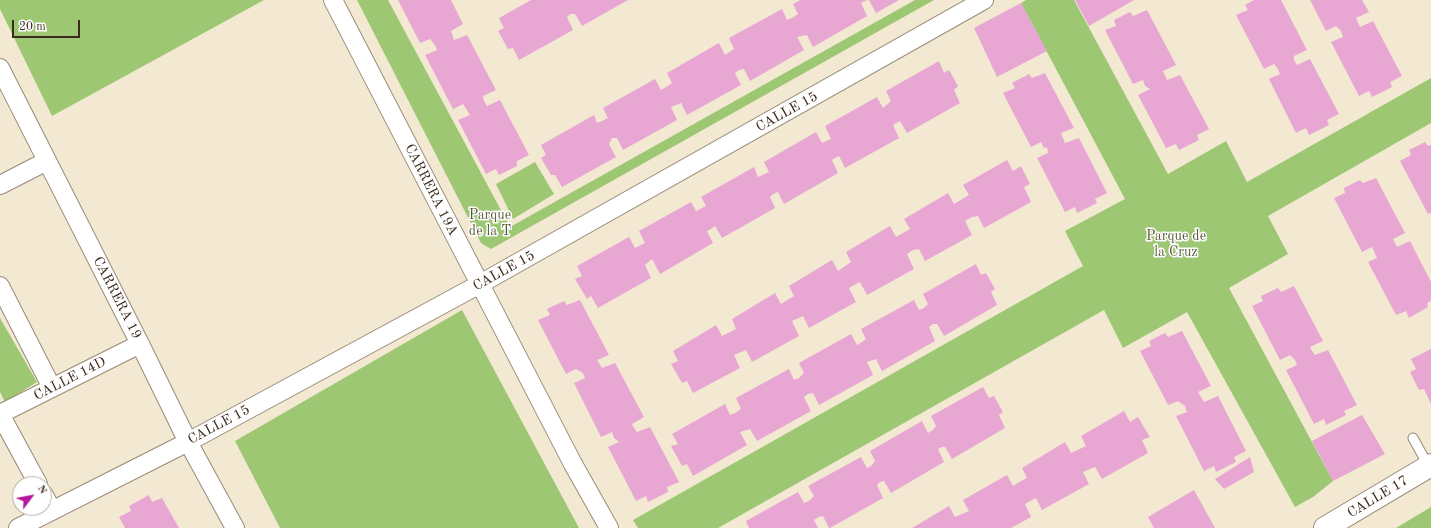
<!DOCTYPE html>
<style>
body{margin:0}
#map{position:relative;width:1431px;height:528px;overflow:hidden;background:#f3e9d2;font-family:"Old Standard TT",serif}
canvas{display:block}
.north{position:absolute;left:12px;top:476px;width:40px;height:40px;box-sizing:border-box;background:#fff;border:1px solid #b1aaa5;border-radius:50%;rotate:58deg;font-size:11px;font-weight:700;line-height:16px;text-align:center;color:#3b2a1e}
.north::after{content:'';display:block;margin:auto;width:14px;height:18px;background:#b5179e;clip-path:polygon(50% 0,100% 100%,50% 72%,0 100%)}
.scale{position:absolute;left:12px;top:20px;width:68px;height:18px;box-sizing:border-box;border:2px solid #3b2a1e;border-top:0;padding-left:5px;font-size:12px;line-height:14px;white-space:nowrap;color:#3b2a1e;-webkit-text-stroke:3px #fff;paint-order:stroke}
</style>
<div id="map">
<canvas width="1431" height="528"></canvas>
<div class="north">N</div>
<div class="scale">20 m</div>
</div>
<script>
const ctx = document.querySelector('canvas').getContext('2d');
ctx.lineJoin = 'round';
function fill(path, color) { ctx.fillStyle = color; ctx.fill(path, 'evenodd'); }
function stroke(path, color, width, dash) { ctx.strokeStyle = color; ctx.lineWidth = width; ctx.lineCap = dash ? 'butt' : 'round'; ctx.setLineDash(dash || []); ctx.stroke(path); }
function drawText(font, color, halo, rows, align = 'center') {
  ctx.font = font + ' "Old Standard TT",serif'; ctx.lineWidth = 3; ctx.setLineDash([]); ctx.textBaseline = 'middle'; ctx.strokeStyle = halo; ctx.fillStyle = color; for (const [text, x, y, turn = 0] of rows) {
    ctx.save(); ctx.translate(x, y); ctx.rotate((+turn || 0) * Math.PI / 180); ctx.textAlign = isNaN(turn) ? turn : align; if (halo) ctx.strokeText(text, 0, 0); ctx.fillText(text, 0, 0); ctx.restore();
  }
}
fill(new Path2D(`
 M0 0H264L52 116 0 9Z
 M357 0H388L510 227 915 0H934L491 249 481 243Z
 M1026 0H1074L1168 174 1226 141 1247 182 1431 78V123L1268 216 1288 254 1229 288 1333 481 1313 497 1295 507 1187 312 1123 348 1104 310 718 528H638L633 520 1083 266 1065 231 1125 199 1021 3Z
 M535 162 554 194 513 219 496 184Z
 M462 310 579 528H280L235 441Z
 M0 318 37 382 5 402 0 392Z
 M1431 507V528H1396Z`), '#9dc773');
fill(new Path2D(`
 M398 0H451L463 24 451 31 454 40 467 35 496 90 483 96 484 101 487 106 500 100 529 155 517 161V166L499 175 496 169 486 174 458 120 470 115 463 104 453 109 425 55 437 50 435 45 430 39 420 43Z
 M531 0H628L582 26 575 14H570L567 17 573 30 519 60 513 48 508 49 498 31 504 28 499 18Z
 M800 0H867L861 3 867 16 813 47 807 35 797 37 804 50 750 81 744 69 739 70 735 73 741 85 687 115 681 103 671 107 677 120 623 150 617 138H612L609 144 616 157 562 187 555 175H551L541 158 546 155 541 145 594 115 597 123 602 121 608 118 603 108 655 79 661 90 666 87 672 83 667 73 719 43 725 55 734 49 729 38 782 9 787 20 792 18 798 14 793 4Z
 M869 0H899L876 13Z
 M1075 0H1134L1089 26Z
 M1254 0H1281L1307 50 1294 56V60L1297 65 1310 59 1339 114 1327 120 1329 125 1309 135 1306 128 1296 133 1269 79 1280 74 1278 69 1274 64 1264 69 1236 15 1248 10 1245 5Z
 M1310 0H1362L1369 12 1356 18 1360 27 1373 21 1402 76 1390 82 1392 87 1372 97 1369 91 1359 96 1331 42 1343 37 1341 31 1336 26 1326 31Z
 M1021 3 1047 51 997 77 974 28Z
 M1147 10 1176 65 1163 71 1167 80 1180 75 1209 129 1197 135 1199 140 1179 150 1176 144 1166 148 1138 95 1150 89 1145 86 1143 80 1133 84 1105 30 1116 26 1114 20 1130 12 1133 16Z
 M939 61 944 73 949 70 958 86 954 90 960 103 907 133 900 121 893 125 899 138 845 168 839 156 835 158 832 160 838 173 784 204 778 192 773 194 770 197 775 208 722 238 715 226 711 229 707 231 713 243 660 274 652 259 645 265 651 278 598 308 591 296 587 299 575 279 582 276 577 266 629 237 635 248 645 243 639 231 691 202 696 211 706 206 701 197 754 167 758 177 769 172 764 162 816 132 822 143 831 139 825 126 877 97 883 108 891 101 886 91Z
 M1045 73 1074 128 1061 133 1065 143 1079 138 1107 193 1095 199 1097 203 1077 213 1075 207 1065 212 1037 158 1048 153 1047 147 1044 148 1041 142 1031 147 1003 93 1015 88 1012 83 1029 74 1032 78Z
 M1425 142 1428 146 1431 145V213L1428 214 1400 161 1411 155 1409 150Z
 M1007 160 1013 171 1021 166 1030 184 1024 187 1031 202 984 228 978 216 972 217 965 221 972 235 925 261 919 249 913 250 907 254 914 269 867 295 860 282 856 284 849 288 856 302 809 328 803 316 792 321 799 336 752 362 746 350 734 355 740 368 693 393 687 381 682 383 671 364 678 361 673 351 716 325 722 336 736 329 732 319 775 293 781 304 794 296 789 286 832 260 838 271 851 262 846 252 890 226 896 237 910 229 904 219 948 193 954 204 969 195 963 185Z
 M1376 178 1405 233 1393 239 1397 247 1410 241 1431 282V301L1427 303 1428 307 1409 318 1406 311 1396 315 1368 262 1377 258 1372 247 1362 252 1334 198 1345 193 1344 188 1360 180 1363 183Z
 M976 264 981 275 986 273 995 289 991 292 997 305 944 336 937 324H933L929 327 935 341 882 371 876 359 867 362 873 375 819 405 813 393 808 394 804 397 811 411 757 441 750 429 740 432 747 445 693 476 687 464 682 466 671 446 678 444 672 434 725 404 730 415 735 413 741 409 736 398 789 369 794 380 799 378 804 373 799 363 851 334 857 345 862 342 866 339 861 329 914 300 919 310 924 308 928 304 923 294Z
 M1294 286 1323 341 1310 347 1312 351 1315 355 1328 350 1357 405 1344 411 1346 415 1326 425 1324 419 1314 424 1286 370 1297 365 1295 360 1290 355 1280 360 1252 306 1263 301 1261 296 1278 288 1281 292Z
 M580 300 609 355 597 360 602 368 615 363 644 417 632 424 634 428 637 432 650 427 679 482 667 487 668 492 648 502 646 496 636 501 608 447 619 442 614 438 612 432 601 437 574 383 585 378 583 373 576 369 566 374 538 320 550 315 547 309 564 301 567 305Z
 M1182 331 1211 386 1198 392 1204 402 1218 396 1246 451 1234 457 1236 462 1216 472 1214 466 1204 471 1176 416 1187 412 1185 406 1178 401 1168 405 1140 351 1151 346 1149 341 1165 333 1168 337Z
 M1431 349V404L1424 389 1419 390 1410 372 1416 369 1411 359Z
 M983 387 989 398 994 396 1003 412 999 415 1005 428 952 459 945 447H942L938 449 944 462 891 493 884 481 880 482 877 485 883 498 830 528H829L823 516 819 517 814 520 818 528H749L746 521 798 492 804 503 809 501 814 496 808 486 861 457 867 468 871 466 875 461 870 451 922 421 928 433 933 430 936 426 931 416Z
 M1124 411 1130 422 1138 417 1150 437 1142 440 1148 453 1102 479 1095 467 1083 472 1089 484 1042 510 1036 498 1032 500 1025 504 1031 517 1011 528H912L949 506 955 517 969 511 963 500 1007 475 1013 486 1021 481 1027 478 1022 468 1065 442 1071 453 1086 446 1081 436Z
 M1362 415 1385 454 1333 481 1312 441Z
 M1250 457 1254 472 1224 489 1215 479Z
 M1194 490 1215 528H1154L1148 517Z
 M149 495 152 502 162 498 179 528H125L119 517 131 511 129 506Z`), '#e8a6d3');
const service = new Path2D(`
 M1413 438 1429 467`);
const minor = new Path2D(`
 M333 0 573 464 609 528
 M0 68 140 344 188 442 235 528
 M0 185 47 161
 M0 286 52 388
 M0 414 140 344
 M0 414 38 484
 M44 495 52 511
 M18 528 188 442 480 284 984 0`);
const tertiary = new Path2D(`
 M1325 528 1431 465`);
stroke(service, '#978a78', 11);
stroke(minor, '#978a78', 20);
stroke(tertiary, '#978a78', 24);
stroke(service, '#fff', 9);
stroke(minor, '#fff', 18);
stroke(tertiary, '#fff', 22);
drawText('14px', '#3b2a1e', '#fff', [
 ["CALLE 15",787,112,-29],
 ["CARRERA 19A",431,190,63],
 ["CALLE 15",504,271,-29],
 ["CARRERA 19",117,298,63],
 ["CALLE 14D",70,379,-27],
 ["CALLE 15",219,425,-28],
 ["CALLE 17",1378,497,-31]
]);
drawText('14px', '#585938', '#fff', [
 ["Parque",490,215],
 ["de la T",490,231],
 ["Parque de",1176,236],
 ["la Cruz",1176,252]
]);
</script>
